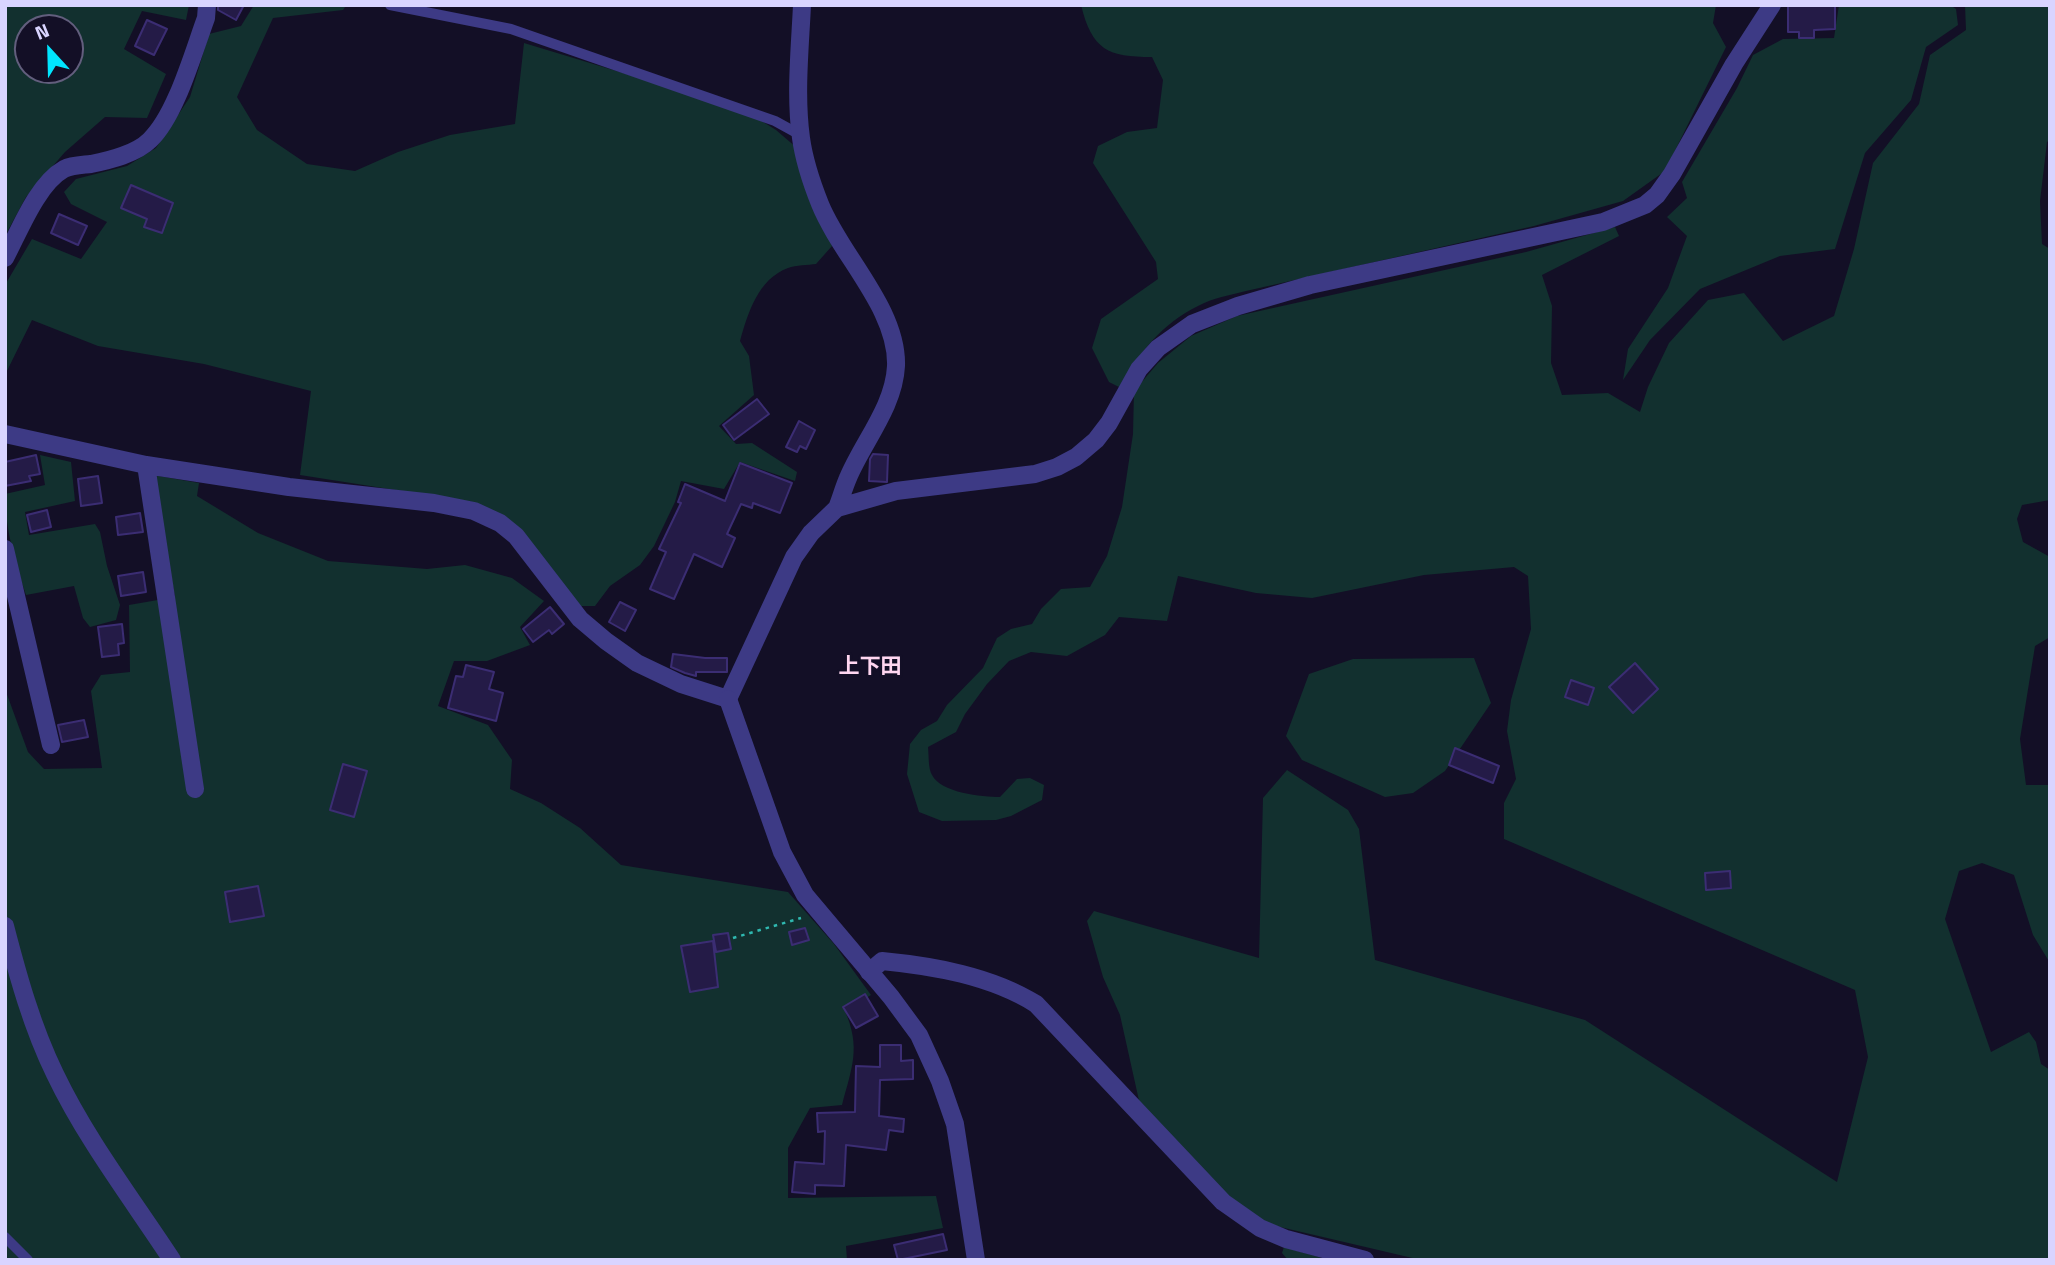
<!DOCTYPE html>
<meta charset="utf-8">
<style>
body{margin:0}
#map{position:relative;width:2055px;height:1265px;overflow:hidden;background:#130f26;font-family:"Titillium Web",sans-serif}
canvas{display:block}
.frame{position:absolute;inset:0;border:7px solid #d9d4ff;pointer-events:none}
.north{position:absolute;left:14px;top:14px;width:70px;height:70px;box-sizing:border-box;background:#130f26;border:2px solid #625e7d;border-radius:50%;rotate:338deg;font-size:19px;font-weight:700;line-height:28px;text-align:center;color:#d9d4ff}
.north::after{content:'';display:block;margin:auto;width:24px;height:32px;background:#00e5ff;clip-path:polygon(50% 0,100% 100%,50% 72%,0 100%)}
</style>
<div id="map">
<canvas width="2055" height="1265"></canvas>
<div class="frame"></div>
<div class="north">N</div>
</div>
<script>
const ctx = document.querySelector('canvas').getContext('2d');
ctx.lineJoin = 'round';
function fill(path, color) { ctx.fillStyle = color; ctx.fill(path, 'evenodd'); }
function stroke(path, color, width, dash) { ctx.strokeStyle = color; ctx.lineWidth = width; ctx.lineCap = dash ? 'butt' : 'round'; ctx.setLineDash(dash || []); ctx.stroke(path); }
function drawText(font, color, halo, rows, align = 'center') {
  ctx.font = font + ' "Titillium Web","Noto Sans JP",sans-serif'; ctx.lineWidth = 5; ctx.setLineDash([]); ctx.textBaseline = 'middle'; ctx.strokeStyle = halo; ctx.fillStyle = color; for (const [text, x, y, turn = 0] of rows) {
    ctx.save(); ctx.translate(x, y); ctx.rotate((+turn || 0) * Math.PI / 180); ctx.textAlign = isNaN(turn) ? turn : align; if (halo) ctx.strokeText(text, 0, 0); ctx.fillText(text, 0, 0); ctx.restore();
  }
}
fill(new Path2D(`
 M5 5H189L186 20 142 11 124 49 166 74 147 118 105 117 65 152 26 197 5 236ZM28 28H70V70H28Z
 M254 5 345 7 343 10 273 18 237 97 257 130 307 164 355 171 398 152 450 135 515 124 524 43 666 86 760 120 776 130 797 148 832 246 816 264C808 265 796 265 788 268 758 279 748 313 740 341L749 356 754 395 719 426 736 444 752 443 797 472 795 481 740 462 724 489 681 481 675 502 654 546 640 565 610 586 595 606H575L472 502 300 475 311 391 204 364 98 346 32 320 5 375V285L32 239 81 259 107 222 71 204 64 192 76 179 127 166 156 148 190 97 209 34 241 26Z
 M1081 5H1716L1713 23 1726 47 1665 171 1623 201 1534 226 1246 291C1230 295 1213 298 1198 306 1161 324 1140 353 1119 387L1109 382 1092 348 1101 319 1158 279 1156 262 1093 163 1098 146 1127 132 1157 128 1163 80 1152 57C1108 57 1092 50 1081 5Z
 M1839 5H1950L1956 9 1958 25 1926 47 1911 100 1865 153 1835 249 1780 256 1700 289 1650 340 1623 380 1628 349 1668 288 1687 236 1667 217 1687 198 1682 182 1737 88 1753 55 1783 39 1834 38Z
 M1965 5H2050V140L2047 142 2040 201 2042 244 2050 249V500L2022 505 2017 519 2023 542 2050 557V637L2035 646 2020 739 2026 785H2050V963L2033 935 2014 875 1982 863 1959 871 1945 919 1991 1052 2029 1032 2036 1042 2041 1064 2050 1070V1260H1421L1263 1223 1223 1191 1140 1105 1120 1015 1103 977 1087 921 1094 911 1259 958 1263 798 1287 770 1348 810 1359 829 1375 960 1585 1020 1837 1182 1868 1057 1855 990 1504 839V803L1516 779 1507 731 1511 700 1531 629 1528 576 1514 567 1424 575 1312 598 1256 593 1178 576 1167 621 1119 617 1105 635 1067 656 1031 652 1009 661 987 684 965 714 956 732 928 747C929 756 928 768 932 775 941 793 982 797 1000 797L1017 779 1030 778 1044 785 1042 800 1011 816 996 820 942 821 919 812 907 774 910 744 921 730 937 721 947 705 983 668 997 638 1011 629 1032 624 1041 609 1061 589 1090 587 1107 556 1122 507 1133 434 1134 391 1158 363 1191 336 1237 316 1526 252 1615 227 1619 236 1542 275 1552 306 1551 363 1562 395 1608 393 1640 412 1648 387 1669 343 1708 300 1744 293 1783 341 1834 316 1854 249 1873 163 1919 104 1930 55 1966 30Z
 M40 455 71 462 75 501 25 512 29 535 95 524 100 532 107 566 120 605 116 620 90 627 83 618 74 586 26 595C15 563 5 528 5 494L45 485Z
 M153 475 199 483 197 496 258 533 328 561 427 569 465 565 512 578 544 601 520 627 530 645 487 661H454L438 706 488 725 512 760 510 789 541 803 580 828 621 865 788 892 834 944 871 995 845 1011C861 1048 852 1067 842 1105L810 1108 788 1148V1198L936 1196 943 1228 846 1246 847 1260H5V689L28 752 44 769 102 768 91 691 101 675 130 672 129 605 175 597Z
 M1474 658 1491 703 1445 771 1413 793 1385 797 1302 760 1286 736 1309 674 1353 659Z
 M1284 1247 1329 1260H1288L1282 1253Z`), '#12302f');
const building = new Path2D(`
 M218 5H244L236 20 218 10Z
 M1788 5H1835V29L1814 30V38H1799V32H1788Z
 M147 20 167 29 154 55 135 46Z
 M131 185 173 203 162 233 144 227 147 219 121 208Z
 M59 214 87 226 78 245 51 233Z
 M757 399 769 414 734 440 723 425Z
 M799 421 815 430 806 449 800 446 797 452 786 447Z
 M873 454 888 455 887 482 869 481 870 459Z
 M36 455 40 474 29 476 31 481 5 486V462Z
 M740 463 792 483 780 513 753 503 752 508 741 504 727 534 735 538 722 567 694 554 674 599 650 589 666 552 659 549 681 503 678 502 685 484 725 501Z
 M98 476 102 503 81 506 78 479Z
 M47 510 51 527 31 532 27 515Z
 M140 513 143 532 118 535 116 517Z
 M143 572 146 592 121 596 118 576Z
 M620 602 636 610 625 631 609 622Z
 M550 607 564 624 552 634 549 630 533 642 523 629Z
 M122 624 124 643 118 644 119 655 102 657 98 627Z
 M673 654 705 658H727V672H696V676L685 673 671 667Z
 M1635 663 1658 689 1633 713 1609 687Z
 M466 665 494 672 489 689 503 693 496 721 448 708 456 676 463 677Z
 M1571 680 1594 688 1588 705 1565 697Z
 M84 720 88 737 62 742 58 725Z
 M1455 748 1499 766 1493 783 1449 765Z
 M343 764 367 771 354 817 330 810Z
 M1730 871 1731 888 1706 890 1705 873Z
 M258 886 264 916 230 922 225 892Z
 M805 928 809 940 792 945 789 932Z
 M728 933 731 949 716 952 713 935Z
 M713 941 718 987 690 992 681 946Z
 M865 994 878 1016 856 1028 843 1007Z
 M880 1045H901V1061L913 1060V1079L880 1080 879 1116 904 1119 903 1132 889 1130 886 1150 846 1145 844 1186 815 1185V1194L792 1192 795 1162 824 1164 825 1131 818 1132 817 1113 855 1112 856 1066 880 1067Z
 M943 1234 947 1250 898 1260 894 1245Z`);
fill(building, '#241b47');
stroke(building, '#3b2d73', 2);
stroke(new Path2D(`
 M733 938 801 918`), '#2fb8b0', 2.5, [3.5, 5]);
stroke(new Path2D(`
 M390 5 511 29 775 121 795 132 800 138
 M5 1237 28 1260`), '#3d3a85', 10);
stroke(new Path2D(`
 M802 5C800 48 795 95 801 138 804 160 812 184 820 204 841 256 898 309 896 366 894 407 863 442 848 478 844 487 841 498 837 508
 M5 258C19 232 37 184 64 169 72 165 83 165 91 164 110 160 136 154 150 140 176 115 193 53 206 18L207 5
 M5 434 146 465 289 487 434 503 474 511 500 523 516 536 580 619 606 641 637 663 681 684 728 699 794 557 811 533 837 508 896 491 1035 474 1057 467 1076 457 1096 440 1109 423 1139 369 1158 348 1192 324 1238 306 1310 285 1603 222 1645 205 1657 195 1672 174 1734 64 1772 5
 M146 465 195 789
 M5 549 51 745
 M5 926C18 976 32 1027 55 1074 86 1139 132 1199 172 1260
 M869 972 882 961C934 966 991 976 1036 1004L1223 1202 1260 1228 1286 1239 1365 1260`), '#3d3a85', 18);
stroke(new Path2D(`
 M728 699 782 852 805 895 891 997 919 1035 940 1081 955 1124 976 1260`), '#3d3a85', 18);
drawText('bold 21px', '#ffd6f0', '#130f26', [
 ["上下田",870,668]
]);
</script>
